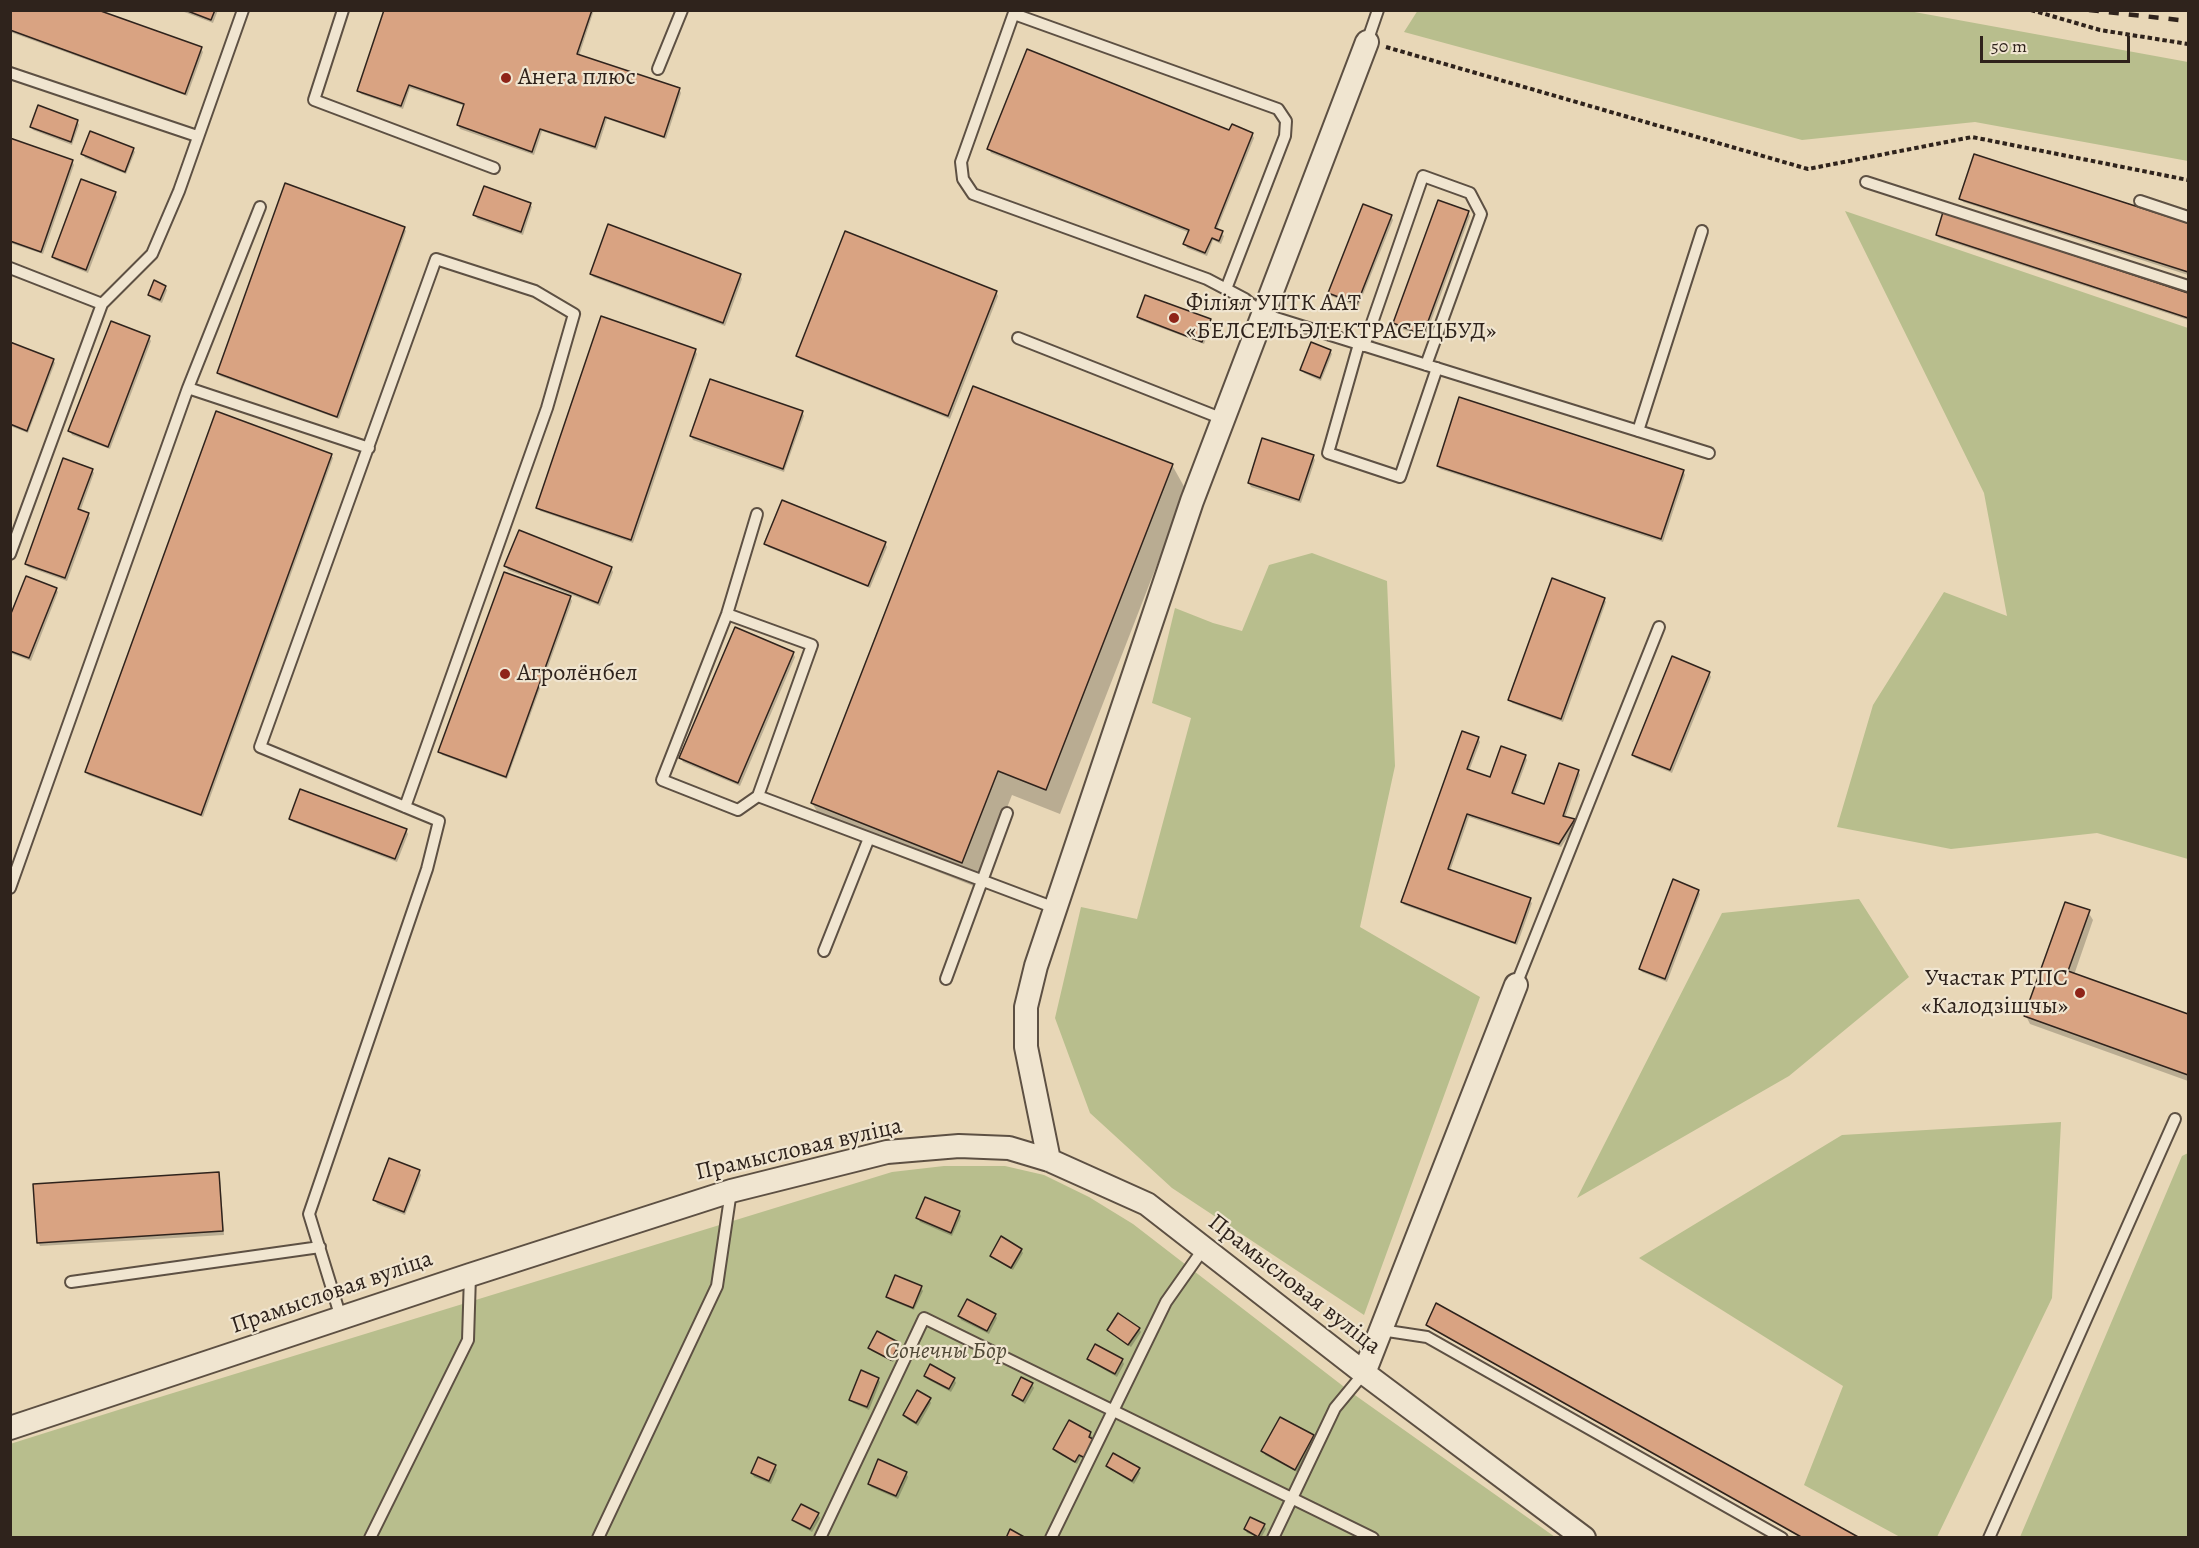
<!DOCTYPE html>
<meta charset="utf-8">
<style>
body{margin:0}
#map{position:relative;width:2199px;height:1548px;overflow:hidden;background:#e8d7b7;font-family:Alegreya,serif}
canvas{display:block}
.frame{position:absolute;inset:0;border:12px solid #2f231c;pointer-events:none}
.scale{position:absolute;left:1980px;top:36px;width:150px;height:27px;box-sizing:border-box;border:3px solid #2f231c;border-top:0;padding-left:8px;font-size:18px;line-height:21px;white-space:nowrap;color:#2f231c;-webkit-text-stroke:4px #f0e5d0;paint-order:stroke}
</style>
<div id="map">
<canvas width="2199" height="1548"></canvas>
<div class="frame"></div>
<div class="scale">50 m</div>
</div>
<script>
const ctx = document.querySelector('canvas').getContext('2d');
ctx.lineJoin = 'round';
function fill(path, color) { ctx.fillStyle = color; ctx.fill(path, 'evenodd'); }
function stroke(path, color, width, dash) { ctx.strokeStyle = color; ctx.lineWidth = width; ctx.lineCap = dash ? 'butt' : 'round'; ctx.setLineDash(dash || []); ctx.stroke(path); }
function drawText(font, color, halo, rows, align = 'center') {
  ctx.font = font + ' Alegreya,serif'; ctx.lineWidth = 4.5; ctx.setLineDash([]); ctx.textBaseline = 'middle'; ctx.strokeStyle = halo; ctx.fillStyle = color; for (const [text, x, y, turn = 0] of rows) {
    ctx.save(); ctx.translate(x, y); ctx.rotate((+turn || 0) * Math.PI / 180); ctx.textAlign = isNaN(turn) ? turn : align; if (halo) ctx.strokeText(text, 0, 0); ctx.fillText(text, 0, 0); ctx.restore();
  }
}
fill(new Path2D(`
 M1418 10 1909 11 2188 62V161L1975 122 1802 140 1404 32Z
 M1845 211 2188 328V859L2097 833 1951 849 1837 827 1873 705 1944 592 2007 616 1984 493Z
 M1312 553 1387 581 1395 766 1360 927 1480 997 1364 1315 1172 1188 1090 1113 1055 1018 1081 907 1137 919 1191 718 1152 703 1175 608 1213 623 1242 631 1269 565Z
 M1859 899 1909 977 1789 1076 1577 1198 1722 913Z
 M2061 1122 2052 1298 1937 1537H1900L1804 1485 1843 1386 1639 1258 1842 1135Z
 M2188 1153V1537H2020L2182 1156Z
 M944 1166H1005L1044 1175 1089 1197 1133 1224 1352 1393 1555 1537H11L10 1444 134 1405 892 1172Z`), '#b8be8d');
fill(new Path2D(`
 M10 10 201 49 203 52 187 96 10 32Z
 M179 10H218L213 23Z
 M386 10H594L579 56 679 89 681 93 666 139 607 119 597 150 542 131 534 155 460 129 458 125 465 106 410 88 403 109 361 94 359 91Z
 M77 121 79 125 72 145 33 130 31 127Z
 M1230 132 1252 134 1254 138 1217 229 1224 236 1221 244 1213 240 1207 256 1187 248 1185 244 1190 233 991 153 989 149Z
 M10 140 72 161 74 165 43 254 10 243Z
 M133 149 135 152 126 174 85 158 83 154Z
 M1975 155 2188 224V275L1963 202 1961 198Z
 M115 193 117 197 88 273 55 260 53 257Z
 M530 204 532 207 523 235 477 219 475 215Z
 M1468 212 1470 216 1425 337 1396 327 1394 323Z
 M1944 214 2188 295V320L1939 238 1937 235Z
 M1391 216 1393 220 1358 307 1331 296 1329 293Z
 M404 228 406 231 339 419 220 376 218 373Z
 M846 233 996 292 998 296 950 419 800 359 798 356Z
 M591 273 740 275 742 279 725 326 593 277Z
 M165 287 167 290 162 303 152 299 150 295Z
 M1138 317 1210 321 1212 324 1204 344 1140 320Z
 M149 338 151 341 110 449 72 435 70 431Z
 M10 343 53 360 55 363 28 433 10 426Z
 M695 350 697 354 633 543 540 511 538 508Z
 M1330 351 1332 354 1321 381 1304 373 1302 370Z
 M802 412 804 416 784 472 693 440 691 436Z
 M331 455 333 458 203 817 88 775 86 772Z
 M1313 456 1315 460 1301 503 1251 487 1249 483Z
 M1172 465 1186 490 1060 814 1012 795 976 887 827 828 812 803Z
 M1438 466 1683 471 1685 475 1663 542 1440 469Z
 M92 470 94 473 80 512 88 515 90 518 67 581 28 567 26 564Z
 M885 543 887 547 870 588 768 547 766 544Z
 M506 566 611 568 613 572 600 606 508 570Z
 M56 589 58 592 31 661 10 653V620Z
 M570 597 572 601 507 779 442 755 440 752Z
 M1604 599 1606 602 1563 722 1512 703 1510 700Z
 M793 653 795 657 740 786 683 762 681 758Z
 M1709 673 1711 677 1672 773 1635 758 1633 755Z
 M1478 738 1480 742 1469 771 1490 779 1525 756 1527 760 1514 795 1545 806 1578 771 1580 775 1565 818 1574 821 1576 824 1561 847 1469 817 1450 871 1529 900 1532 903 1517 945 1404 905 1402 902Z
 M291 819 406 830 408 834 397 862 293 822Z
 M1698 891 1700 894 1667 982 1642 972 1640 969Z
 M2088 912 2093 920 2074 975 2188 1016V1081L2030 1024 2026 1016Z
 M419 1172 421 1175 405 1215 377 1204 375 1200Z
 M218 1174 220 1177 224 1235 40 1246 38 1242Z
 M959 1213 961 1216 952 1236 920 1222 918 1218Z
 M1021 1250 1023 1253 1013 1270 994 1259 992 1256Z
 M921 1288 923 1291 914 1310 890 1300 888 1296Z
 M995 1315 997 1318 989 1334 961 1320 959 1316Z
 M1428 1325 1857 1538H1801L1430 1328Z
 M1139 1329 1141 1332 1131 1347 1108 1330Z
 M899 1344 901 1348 893 1362 872 1351 870 1348Z
 M1089 1359 1122 1360 1124 1364 1117 1377 1091 1362Z
 M925 1376 954 1379 956 1383 951 1392 927 1379Z
 M878 1379 880 1382 869 1410 853 1403 851 1400Z
 M1032 1384 1034 1388 1025 1404 1016 1398 1013 1395Z
 M929 1399 931 1403 918 1426 907 1419 905 1415Z
 M1090 1433 1092 1437 1087 1461 1081 1457 1077 1464 1056 1452 1054 1449Z
 M1312 1436 1314 1440 1297 1472 1265 1455 1263 1451Z
 M775 1466 777 1470 771 1484 754 1477 752 1473Z
 M1108 1466 1138 1469 1140 1473 1134 1484 1110 1469Z
 M906 1473 908 1477 898 1499 871 1487 869 1484Z
 M818 1514 820 1518 812 1532 796 1523 794 1520Z
 M1264 1525 1266 1529 1261 1538 1247 1533 1245 1529Z`), '#0003');
const building = new Path2D(`
 M10 10H98L202 47 185 94 10 30Z
 M185 10H215L211 20Z
 M384 10H592L577 54 680 88 664 137 605 117 595 147 540 129 532 152 457 125 464 104 409 85 401 106 357 91Z
 M1027 49 1229 130 1232 124 1253 133 1215 228 1223 231 1219 241 1212 238 1205 253 1183 244 1189 230 987 149Z
 M38 105 78 120 71 142 30 127Z
 M90 131 134 148 125 172 81 154Z
 M10 138 73 160 41 252 10 241Z
 M1974 154 2188 223V272L1959 199Z
 M81 179 116 192 86 270 52 257Z
 M285 183 405 227 337 417 217 373Z
 M484 186 531 203 521 232 473 215Z
 M1438 200 1469 211 1423 335 1393 323Z
 M1363 204 1392 215 1357 304 1328 293Z
 M1943 212 2188 293V318L1936 235Z
 M608 224 741 274 723 323 590 274Z
 M845 231 997 291 948 416 796 356Z
 M154 280 166 286 160 300 148 295Z
 M1145 295 1211 319 1202 342 1137 317Z
 M601 316 696 349 631 540 536 508Z
 M111 321 150 336 108 447 68 431Z
 M10 342 54 359 27 431 10 424Z
 M1311 342 1331 350 1320 378 1300 370Z
 M710 379 803 411 783 469 690 436Z
 M973 386 1173 464 1046 790 998 771 962 863 811 803Z
 M1459 397 1684 470 1661 539 1437 466Z
 M216 411 332 454 201 815 85 772Z
 M1262 438 1314 455 1299 500 1248 483Z
 M63 458 93 469 78 509 89 513 65 578 25 564Z
 M782 500 886 542 868 586 764 544Z
 M519 530 612 567 598 603 504 566Z
 M504 572 571 596 506 777 438 752Z
 M26 576 57 588 29 658 10 651V616Z
 M1552 578 1605 598 1561 719 1508 700Z
 M735 627 794 652 738 783 679 758Z
 M1672 656 1710 672 1670 770 1632 755Z
 M1462 731 1479 737 1467 769 1490 777 1501 746 1526 755 1512 793 1544 804 1559 763 1579 770 1563 816 1575 819 1559 844 1467 814 1448 869 1531 898 1515 943 1401 902Z
 M300 789 407 829 395 859 289 819Z
 M1673 879 1699 890 1665 979 1639 969Z
 M2065 902 2090 910 2068 971 2188 1014V1075L2024 1016Z
 M389 1158 420 1170 404 1212 373 1200Z
 M219 1172 223 1231 37 1243 33 1184Z
 M925 1197 960 1211 951 1233 916 1218Z
 M1001 1236 1022 1249 1011 1268 990 1256Z
 M895 1275 922 1286 913 1308 886 1297Z
 M967 1299 996 1314 987 1331 958 1316Z
 M1436 1303 1860 1538H1803L1426 1325Z
 M1118 1313 1140 1328 1128 1345 1107 1330Z
 M877 1331 900 1343 891 1360 868 1348Z
 M1095 1344 1123 1359 1115 1374 1087 1359Z
 M930 1364 955 1378 949 1389 924 1376Z
 M861 1370 879 1378 867 1407 849 1400Z
 M1021 1377 1033 1383 1023 1401 1012 1395Z
 M917 1390 931 1398 916 1423 903 1415Z
 M1280 1417 1314 1435 1295 1470 1261 1451Z
 M1069 1420 1091 1432 1089 1437 1095 1440 1085 1458 1079 1455 1075 1462 1053 1449Z
 M1113 1453 1140 1468 1132 1481 1106 1466Z
 M758 1457 776 1465 769 1481 751 1473Z
 M878 1459 907 1472 896 1496 868 1484Z
 M801 1504 819 1513 810 1529 792 1520Z
 M1250 1517 1265 1524 1258 1537 1244 1529Z
 M1010 1529 1026 1538H1006Z`);
fill(building, '#d9a382');
stroke(building, '#2f231c', 1.5);
const lane = new Path2D(`
 M343 10 314 100 494 168
 M1015 10 961 162 963 179 973 194 1207 279 1245 299 1263 314 1709 453
 M1014 14 1278 109 1286 121 1285 136 1226 289
 M1367 42 1378 10
 M658 69 682 10
 M10 73 197 136
 M1866 182 2188 286
 M2140 201 2188 217
 M10 268 102 304
 M1018 338 1223 419
 M1359 344 1328 453 1400 477 1437 368
 M1364 346 1423 176 1470 193 1481 214 1426 365
 M188 388 369 448
 M1638 431 1702 231
 M10 554 102 304 152 254 179 191 243 10
 M727 614 812 645 758 796 738 810 662 780 727 614 757 514
 M758 796 1055 908
 M10 888 188 388 260 207
 M824 951 869 838
 M946 979 1007 813
 M1516 985 1659 627
 M71 1282 320 1247
 M341 1318 309 1214 427 869 439 821 260 747 436 259 535 291 574 314 547 408 405 807
 M1381 1330 1427 1337 1782 1538
 M370 1538 468 1340 470 1275
 M598 1538 717 1286 731 1191
 M820 1538 924 1318 1373 1538
 M1051 1538 1166 1302 1204 1248
 M1273 1538 1335 1408 1364 1373
 M1989 1538 2175 1119`);
const street = new Path2D(`
 M1049 1160 1026 1047V1007L1036 966 1192 501 1367 42
 M1364 1373 1516 985
 M10 1428 470 1275 731 1191 887 1152 959 1146 1009 1148 1049 1160 1147 1204 1364 1373 1584 1538`);
stroke(lane, '#5d5043', 14);
stroke(street, '#5d5043', 26);
stroke(new Path2D(`
 M2031 10 2100 30 2188 44
 M1386 47 1808 169 1972 137 2188 180`), '#2f231c', 4, [4.5, 3]);
stroke(lane, '#f0e5d0', 10);
stroke(street, '#f0e5d0', 22);
stroke(new Path2D(`
 M2089 10 2188 21`), '#2f231c', 4.5, [10, 10]);
for (const [x, y, r, color] of [
 [506,78,6,"#8f2418"],
 [1174,318,6,"#8f2418"],
 [505,674,6,"#8f2418"],
 [2080,993,6,"#8f2418"]
]) { const dot = new Path2D(); dot.arc(x, y, r, 0, 2 * Math.PI); ctx.fillStyle = color; ctx.fill(dot); stroke(dot, '#f0e5d0', 2); }
drawText('24px', '#2f231c', '#f0e5d0', [
 ["Анега плюс",518,78],
 ["Філіял УПТК ААТ",1186,304],
 ["«БЕЛСЕЛЬЭЛЕКТРАСЕЦБУД»",1186,332],
 ["Агролёнбел",517,674],
 ["Участак РТПС",2068,979,"right"],
 ["«Калодзішчы»",2068,1007,"right"]
], 'left');
drawText('24px', '#2f231c', '#f0e5d0', [
 ["Прамысловая вуліца",799,1150,-13],
 ["Прамысловая вуліца",1294,1285,38],
 ["Прамысловая вуліца",332,1293,-19]
]);
drawText('italic 24px', '#514a38', '#f0e5d0', [
 ["Сонечны Бор",946,1352]
]);
</script>
